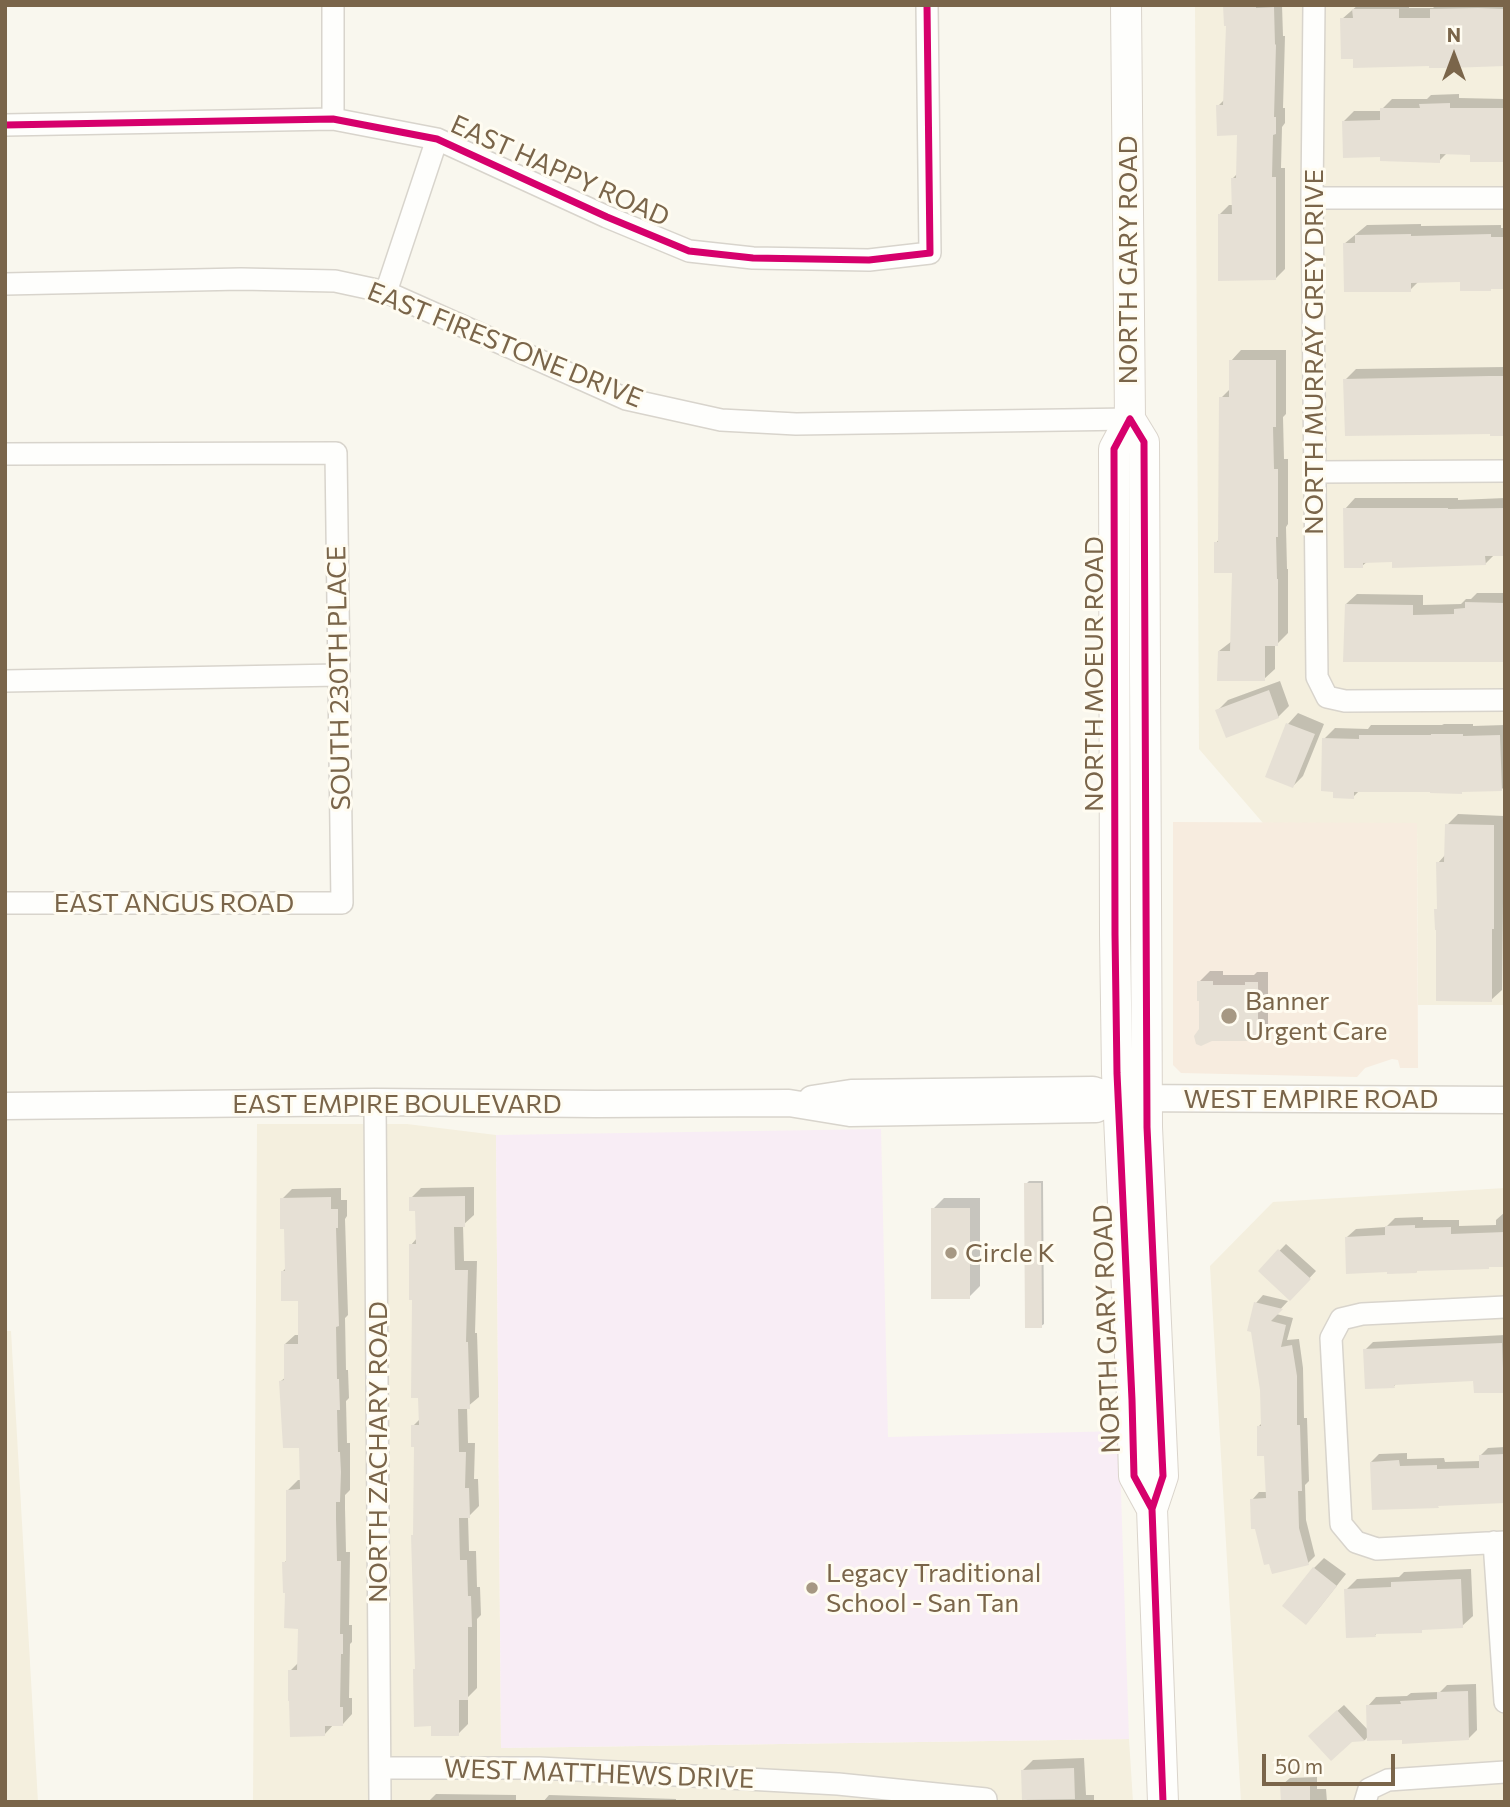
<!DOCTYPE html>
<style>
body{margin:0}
#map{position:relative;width:1510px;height:1807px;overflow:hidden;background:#f9f7ee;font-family:Commissioner,sans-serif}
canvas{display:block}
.frame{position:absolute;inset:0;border:7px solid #7a654a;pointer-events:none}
.north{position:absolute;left:1419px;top:21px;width:70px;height:70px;-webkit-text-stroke:5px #fffcf1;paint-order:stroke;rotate:0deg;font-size:19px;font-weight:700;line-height:28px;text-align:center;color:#7a654a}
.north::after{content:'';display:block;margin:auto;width:24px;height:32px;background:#7a654a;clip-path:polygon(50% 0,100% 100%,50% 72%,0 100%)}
.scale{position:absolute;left:1262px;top:1754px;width:133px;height:32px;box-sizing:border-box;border:4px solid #7a654a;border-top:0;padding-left:9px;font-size:21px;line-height:24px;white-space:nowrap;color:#7a654a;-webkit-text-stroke:5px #fffcf1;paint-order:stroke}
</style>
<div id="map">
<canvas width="1510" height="1807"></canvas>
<div class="frame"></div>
<div class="north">N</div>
<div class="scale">50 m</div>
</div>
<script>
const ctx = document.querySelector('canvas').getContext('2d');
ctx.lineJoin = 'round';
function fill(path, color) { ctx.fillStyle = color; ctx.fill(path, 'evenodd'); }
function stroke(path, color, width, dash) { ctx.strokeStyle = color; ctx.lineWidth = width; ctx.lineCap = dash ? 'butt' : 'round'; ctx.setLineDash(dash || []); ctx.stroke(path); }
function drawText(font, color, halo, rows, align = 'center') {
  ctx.font = font + ' Commissioner,sans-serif'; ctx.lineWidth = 6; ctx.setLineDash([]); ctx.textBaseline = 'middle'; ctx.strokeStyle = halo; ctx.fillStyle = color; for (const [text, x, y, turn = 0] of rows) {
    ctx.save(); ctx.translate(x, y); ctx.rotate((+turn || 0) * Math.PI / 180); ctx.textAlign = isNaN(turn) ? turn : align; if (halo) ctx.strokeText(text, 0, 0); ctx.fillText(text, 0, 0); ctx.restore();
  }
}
fill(new Path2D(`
 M1195 5H1505V1005H1418L1417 823H1263L1199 749Z
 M257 1124H407L496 1135 501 1748 1129 1739 1133 1802H253Z
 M1505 1188V1802H1241L1210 1266 1273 1202Z
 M5 1331H11L38 1802H5Z`), '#f4efde');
fill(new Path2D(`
 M1173 822 1417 823 1418 1068H1400L1398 1060 1392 1059 1365 1068 1357 1077 1181 1073 1173 1065Z`), '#f7ecdf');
fill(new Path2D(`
 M881 1129 888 1437 1119 1431 1129 1739 501 1748 496 1135Z`), '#f8edf5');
fill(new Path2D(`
 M1225 5H1282L1283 36H1285L1283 108H1285V123L1282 127 1281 168H1285V269L1276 278 1220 214 1229 205H1233V178L1238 173 1239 133 1218 106 1225 99 1228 24Z
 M1358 5H1409V8H1433L1436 5H1505V66H1499V64L1431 65 1355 57 1342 19Z
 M1459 94V98L1505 99V161L1472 153H1447L1439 161 1382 156 1344 121 1354 111H1382V109L1392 99H1427L1431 95Z
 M1421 224V226L1501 225V228H1505V287H1493L1462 280 1419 281 1410 290 1344 244 1367 225Z
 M1241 350H1286V414L1283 417 1284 459H1288V524L1286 527 1287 569H1288V633L1277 644H1275V669L1264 679 1219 651 1232 641 1233 571 1216 543 1220 538 1221 398 1231 388V361Z
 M1505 367V434L1345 380 1356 369Z
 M1355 498H1458V500L1505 498V554H1495L1485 564 1394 561H1368L1362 566 1345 509Z
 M1477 593H1505V658L1346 604 1357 594 1423 595V605L1461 604 1466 599H1471Z
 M1280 681 1289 706 1278 717 1218 710 1228 700Z
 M1298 713 1324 724 1303 776 1293 786 1288 724Z
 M1444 724H1473V726L1505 725V786L1501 790H1360L1353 797 1324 739 1335 728 1368 729 1371 725H1442Z
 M1458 814 1504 816 1502 990 1491 1000 1436 910 1439 907 1438 863 1446 854 1447 825Z
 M1210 971H1223V975H1254L1257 972H1268V1029L1257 1040 1201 1029 1199 982Z
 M1029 1181H1043L1044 1324 1041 1326 1026 1184Z
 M474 1187V1215L463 1225 464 1261H477L475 1333H477L479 1397 467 1407 468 1443H475L474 1479H478L479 1506 468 1517 469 1551H476L477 1587H480L481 1615 477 1619V1688L468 1697V1724L458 1734 432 1725 417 1668 415 1445 413 1426 421 1418 420 1396 414 1377 411 1245 417 1238V1209L411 1198 421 1188Z
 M341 1188V1200H347V1216L345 1219 348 1315 345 1318 346 1370H348L349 1398 346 1401 347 1443H350V1490L345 1495V1508L346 1552H350L349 1625H352V1642L350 1644 349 1698H352V1714L343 1724H334L324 1735 290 1671 299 1662 300 1627 287 1591 284 1563 288 1559V1490L298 1480H301L300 1446 281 1381 286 1377 285 1344 295 1335H300L299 1299 283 1271 286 1268V1227L282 1199 292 1189Z
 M944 1198H980V1286L969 1297 933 1209Z
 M1505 1212V1266L1418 1269 1416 1272 1347 1237 1356 1229 1386 1227 1395 1218 1423 1217V1220H1459V1226L1496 1225V1220Z
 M1286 1244 1316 1271 1290 1299 1260 1271Z
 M1263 1295 1288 1301 1276 1314 1293 1318 1287 1340 1299 1339 1303 1368 1304 1418H1307L1309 1481 1305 1485 1306 1520 1315 1556 1308 1563 1252 1500 1259 1492H1267L1266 1454 1258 1427 1263 1422 1256 1303Z
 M1505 1335V1389L1503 1391 1475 1379 1397 1383 1394 1386 1365 1350 1373 1342Z
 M1505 1447V1500L1371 1462 1379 1454 1407 1453V1459L1444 1458 1445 1462 1480 1461V1456L1488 1448Z
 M1324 1558 1346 1574 1316 1612 1306 1622 1314 1568Z
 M1471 1569 1473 1616 1462 1626 1424 1628 1421 1631 1377 1633 1375 1635 1346 1590 1357 1579 1399 1577 1404 1572Z
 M1476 1684 1477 1730 1469 1738H1404L1369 1735 1365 1740H1351L1317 1729 1344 1705 1369 1731 1368 1706 1376 1697 1407 1696 1411 1693 1440 1692 1447 1685Z
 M1084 1758 1086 1795H1094V1802H1027L1022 1771 1033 1760Z
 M1317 1777V1789H1326L1327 1802H1283L1282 1785 1290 1778Z
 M436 1794 516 1795V1802H428Z
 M549 1795 676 1799V1801L690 1802H543Z`), '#0003');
fill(new Path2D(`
 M1223 5H1256V8L1274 7 1275 44 1276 45 1274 117H1276V134L1273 135 1272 177H1276V280L1218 281V214H1232L1231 178H1236L1237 135 1217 136 1216 105H1223L1226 26H1224Z
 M1478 8 1505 9V66L1449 68H1429V66L1353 68V59H1341L1340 18H1353L1352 9H1399V18H1430V9Z
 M1450 103V108H1505V162H1470V155L1440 154V163L1380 161V157L1343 158 1342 121 1380 120V108H1420L1419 104Z
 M1411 234V236L1491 234V237H1505V289H1491V291H1460V282L1411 283V292H1344L1343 243H1355V235Z
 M1229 360H1276V427H1273L1274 469H1278V537H1276L1277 579H1278V646H1265V681H1217L1218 651H1230L1232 573H1214V542H1218L1219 397H1229Z
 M1489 376H1505V436H1490V434L1345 436 1343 379Z
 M1343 508H1448V509L1505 508V556H1485L1486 565 1392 568V562L1363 563V568H1344Z
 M1465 602 1505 603V662H1343L1345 604 1413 605V615L1454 614V609L1465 608Z
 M1269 690 1279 718 1226 738 1215 710Z
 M1286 723 1315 734 1293 788 1265 777Z
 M1431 734H1463V736L1500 735 1502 791 1462 792V794L1430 793V792H1354V799L1333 798V792L1321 791 1322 738 1359 739V735H1431Z
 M1445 824 1494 825V929H1492V1002L1436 1001V930H1435L1434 909H1437L1436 862H1444Z
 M1197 981H1213V985H1245V982H1258V1041H1212L1201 1046 1196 1044 1194 1036 1199 1029V1001H1197Z
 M1024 1183H1041L1042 1328H1025Z
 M465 1196V1227H454L455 1270H468L466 1342H468L470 1409H458L459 1452H466L465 1488H469L470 1518H459L460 1560H467L468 1596H471L472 1627H468V1700H459V1736H431V1726L414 1727 413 1669H415L411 1535H413L414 1447H411V1425H419L418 1398H411L412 1300H409V1244H416L415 1211H409V1197Z
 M331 1197V1209H338V1228H336L339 1326 336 1327 337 1379H339L340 1410H337L338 1452H340L341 1472 340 1502H336V1519L337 1561H341L340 1634H343V1654H341L340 1707H343V1726H325V1736L290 1737 289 1701H288V1670H297L298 1629 284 1628 285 1593H283L282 1562H286V1490L300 1489 299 1448H283L279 1381 284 1380V1344H298V1301H281V1271H285L284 1229H280V1198Z
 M931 1208H970V1299H931Z
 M1415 1225V1228L1451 1227V1234L1505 1232V1267H1489V1269L1416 1271 1417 1273 1387 1274V1272L1346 1274 1345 1237 1385 1235V1226Z
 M1278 1249 1311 1279 1290 1301 1258 1271Z
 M1254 1302 1283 1309 1271 1321 1286 1325 1281 1347 1292 1345 1297 1376V1425H1300L1302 1491H1298L1299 1528 1309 1565 1272 1574 1269 1564 1264 1565 1255 1529H1251L1250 1499 1266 1498 1264 1456H1257V1426H1261L1260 1390 1251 1332 1247 1331Z
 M1502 1343 1504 1393H1474L1473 1381 1394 1385 1395 1388 1365 1389 1363 1349Z
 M1505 1454V1503L1438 1506 1439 1508 1372 1510 1370 1462 1399 1460 1400 1466 1437 1465V1469L1479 1468V1455Z
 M1313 1567 1337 1586 1306 1625 1282 1606Z
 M1461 1579 1463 1628 1422 1630V1633L1375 1634 1376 1637 1346 1638 1344 1589 1391 1587V1582Z
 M1468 1691 1469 1740 1402 1744V1740L1367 1741 1366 1705 1401 1704 1400 1701 1437 1699V1692Z
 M1337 1710 1365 1741 1352 1742 1331 1761 1308 1736Z
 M1074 1768 1075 1799 1022 1800 1021 1770Z
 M1310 1784V1802H1281L1280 1785Z`), '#e6e0d5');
const minor = new Path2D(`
 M333 5V119
 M1314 5 1312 198 1317 677 1327 697 1345 701 1505 700
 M5 125 333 119 437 139 607 217 689 251 753 258 869 260 930 253 927 5
 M1312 198H1505
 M5 284 241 279 335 281 386 292 626 399 721 420 796 424 1130 419
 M386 292 437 139
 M5 454 336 453 342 903H5
 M1315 472 1505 471
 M5 681 339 675
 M375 1102 380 1802
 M1505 1307 1362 1314 1341 1319 1331 1338 1341 1524 1356 1542 1377 1549 1505 1542
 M1494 1542 1505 1702
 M380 1768H539L675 1775 838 1784 986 1799V1802
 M1365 1802 1369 1789 1388 1780 1505 1772`);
const tertiary = new Path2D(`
 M812 1099 851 1093 1093 1090 1118 1098 1505 1100
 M5 1106 375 1102 596 1104 789 1103 850 1113 1096 1109 1118 1098`);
const secondary = new Path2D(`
 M1126 5 1130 419 1144 442 1147 1127 1163 1476 1152 1509
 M1130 419 1114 449 1115 934 1117 1073 1132 1400 1134 1476 1152 1509 1163 1802`);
stroke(minor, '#d8d4cc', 24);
stroke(tertiary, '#d8d4cc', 29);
stroke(secondary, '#dad4cb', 32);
stroke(minor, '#fefefc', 21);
stroke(tertiary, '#fefefc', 26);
stroke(secondary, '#fefefc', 30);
stroke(new Path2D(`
 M5 125 333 119 437 139 607 217 689 251 753 258 869 260 930 253 927 5
 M1130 419 1114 449 1115 934 1117 1073 1132 1400 1134 1476 1152 1509 1163 1802
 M1130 419 1144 442 1147 1127 1163 1476 1152 1509`), '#d6006c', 7);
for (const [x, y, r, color] of [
 [1229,1016,9,"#a69883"],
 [951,1253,7,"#a69883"],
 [812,1588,7,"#a69883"]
]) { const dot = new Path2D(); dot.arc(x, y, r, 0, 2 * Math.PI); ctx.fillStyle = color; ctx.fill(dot); stroke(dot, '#fffcf1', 2.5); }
drawText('26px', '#7a654a', '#fffcf1', [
 ["EAST HAPPY ROAD",560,171,24],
 ["NORTH GARY ROAD",1128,260,-90],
 ["EAST FIRESTONE DRIVE",505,345,22],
 ["NORTH MURRAY GREY DRIVE",1314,352,-90],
 ["NORTH MOEUR ROAD",1094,674,-90],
 ["SOUTH 230TH PLACE",339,678,-91],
 ["EAST ANGUS ROAD",174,903],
 ["WEST EMPIRE ROAD",1311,1099],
 ["EAST EMPIRE BOULEVARD",397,1104],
 ["NORTH GARY ROAD",1107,1329,-92],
 ["NORTH ZACHARY ROAD",378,1452,-90],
 ["WEST MATTHEWS DRIVE",599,1774,2]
]);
drawText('26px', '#7a654a', '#fffcf1', [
 ["Banner",1245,1001],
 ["Urgent Care",1245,1031],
 ["Circle K",965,1253],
 ["Legacy Traditional",826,1573],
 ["School - San Tan",826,1603]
], 'left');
</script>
